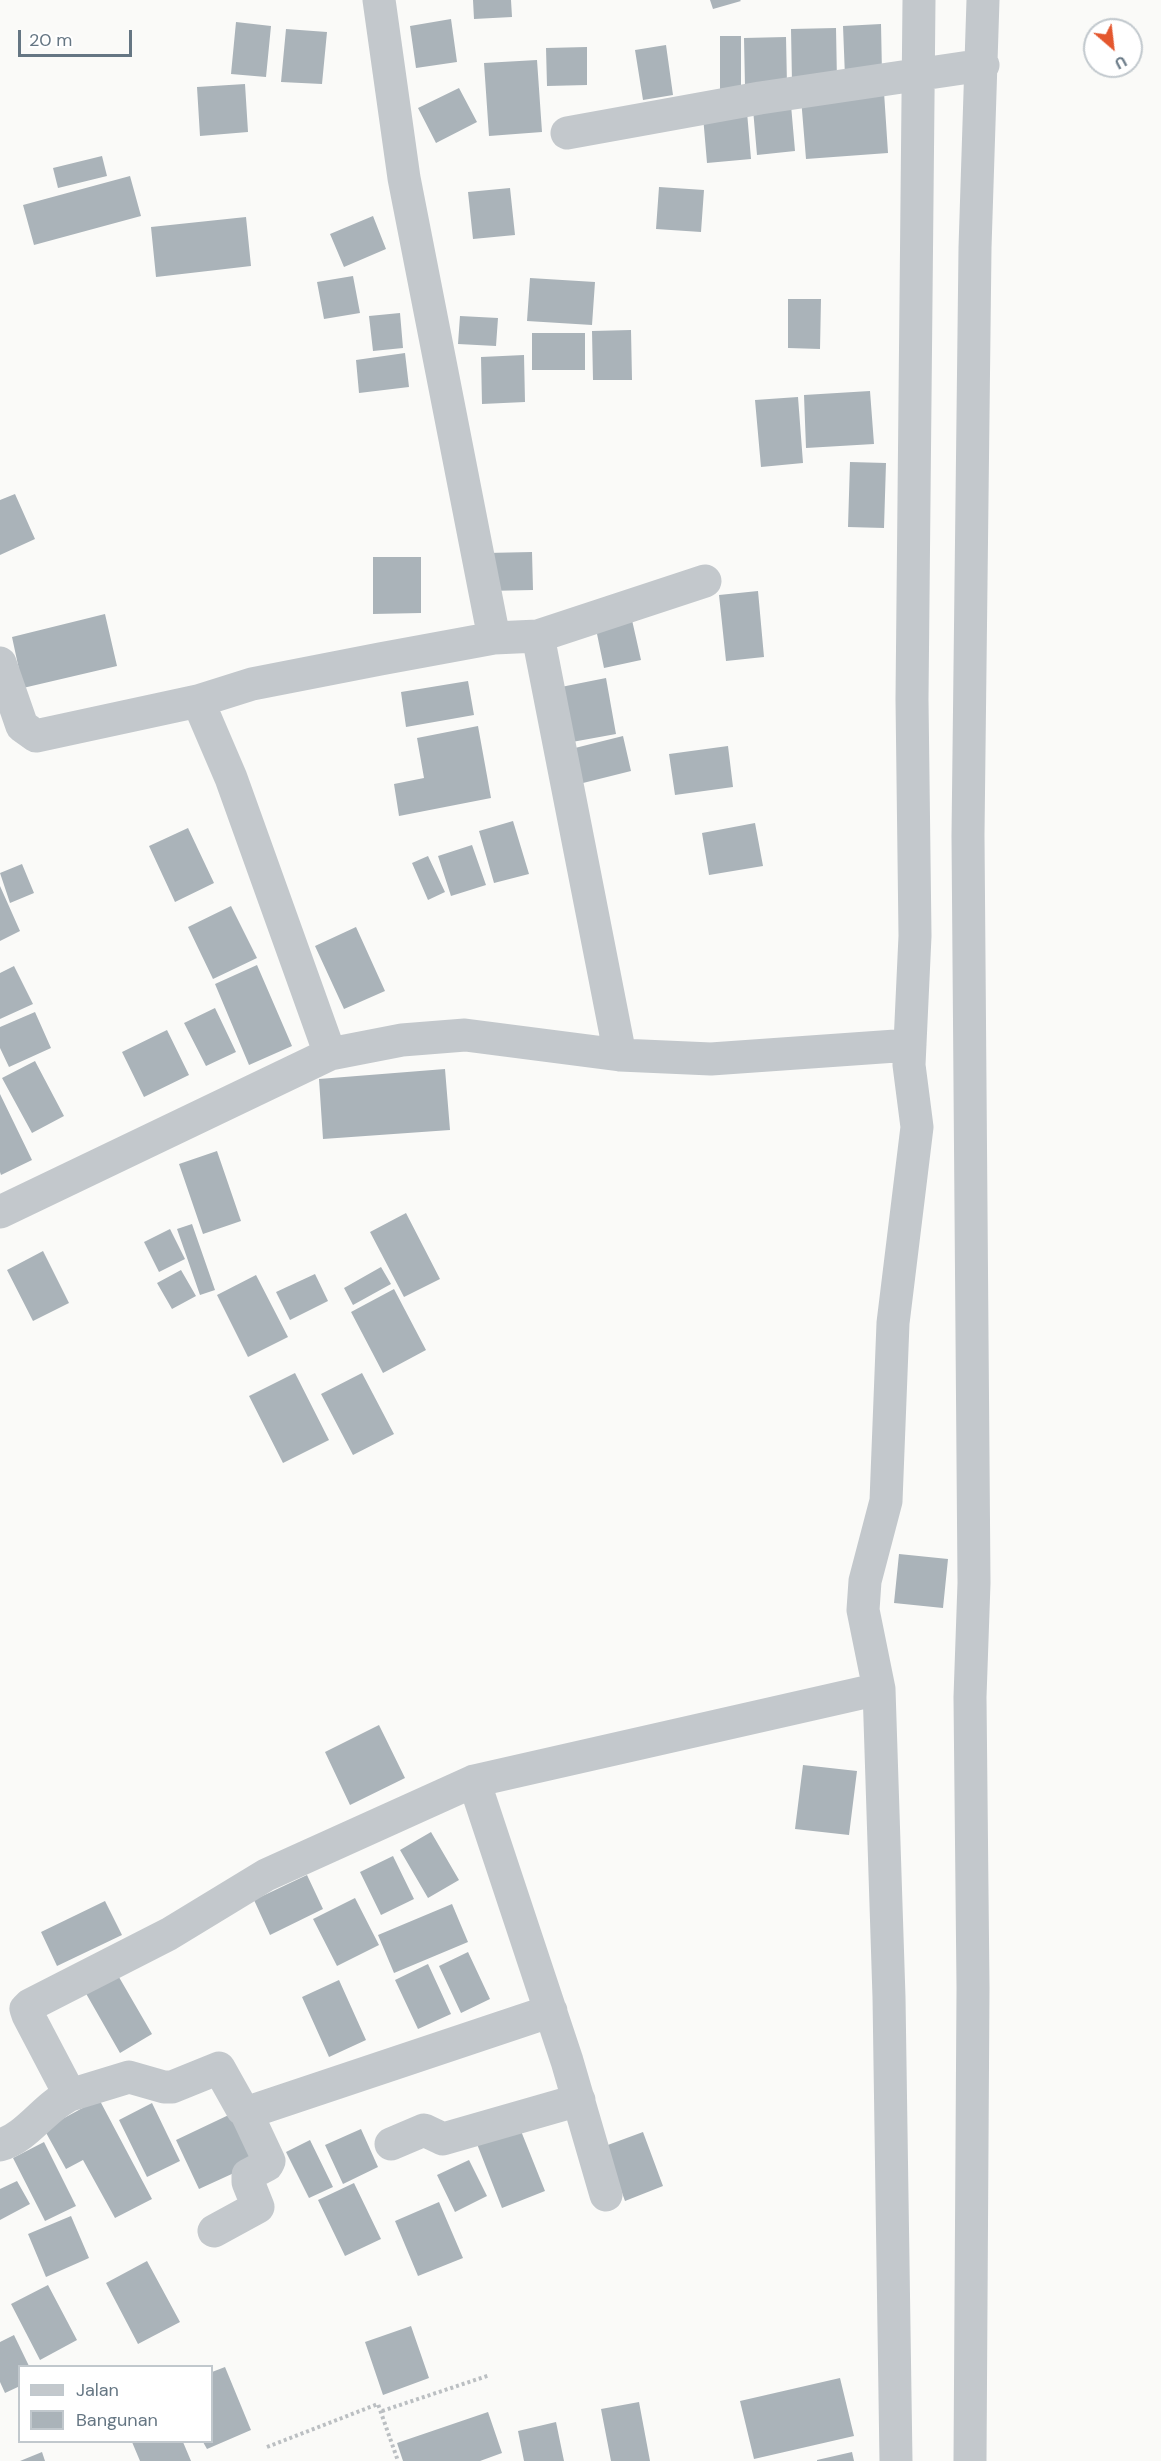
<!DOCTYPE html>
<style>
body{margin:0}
#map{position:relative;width:1161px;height:2461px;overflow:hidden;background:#fafaf8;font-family:"DM Sans",sans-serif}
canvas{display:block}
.legend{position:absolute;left:18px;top:2365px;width:195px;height:78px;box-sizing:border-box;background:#fff;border:2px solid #c1c8cd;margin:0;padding:8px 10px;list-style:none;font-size:18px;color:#657683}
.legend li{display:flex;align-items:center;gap:12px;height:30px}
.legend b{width:30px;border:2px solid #c1c8cd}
.north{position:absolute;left:1083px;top:18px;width:60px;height:60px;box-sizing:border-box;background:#fff;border:2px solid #c1c8cd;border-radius:50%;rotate:152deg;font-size:16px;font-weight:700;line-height:24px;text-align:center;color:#657683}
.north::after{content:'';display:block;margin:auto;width:21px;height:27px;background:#e4572e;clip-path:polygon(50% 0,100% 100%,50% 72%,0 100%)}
.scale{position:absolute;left:18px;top:30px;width:114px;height:27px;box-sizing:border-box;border:3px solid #657683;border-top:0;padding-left:8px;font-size:18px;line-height:21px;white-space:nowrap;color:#657683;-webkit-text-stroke:4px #fff;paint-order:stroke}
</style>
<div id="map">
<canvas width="1161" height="2461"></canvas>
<ul class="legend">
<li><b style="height:8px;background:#c3c8cc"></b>Jalan</li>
<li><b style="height:16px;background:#aab3b9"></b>Bangunan</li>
</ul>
<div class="north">U</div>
<div class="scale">20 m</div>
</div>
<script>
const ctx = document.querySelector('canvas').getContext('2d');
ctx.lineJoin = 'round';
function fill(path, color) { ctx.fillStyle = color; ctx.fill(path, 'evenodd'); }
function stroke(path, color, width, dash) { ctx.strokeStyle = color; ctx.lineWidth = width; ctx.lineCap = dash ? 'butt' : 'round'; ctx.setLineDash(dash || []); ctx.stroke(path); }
fill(new Path2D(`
 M473 0H511L512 17 474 19Z
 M710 0H740L741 1 713 9Z
 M451 19 457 62 416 68 410 26Z
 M236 22 271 26 266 77 231 74Z
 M881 24 882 74 845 77 843 26Z
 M836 28 837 82 792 83 791 29Z
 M286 29 327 32 322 84 281 82Z
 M720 36H741V98H720Z
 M786 37 787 85 745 86 744 38Z
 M666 45 673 95 643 100 635 50Z
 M587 47V85L547 86 546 48Z
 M537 60 542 132 489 136 484 63Z
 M245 84 248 132 200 136 197 87Z
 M459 88 477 122 436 143 418 108Z
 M884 92 888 153 806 159 801 98Z
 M791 105 795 151 757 155 753 109Z
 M747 112 751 159 707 163 703 116Z
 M102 156 107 176 58 188 53 168Z
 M130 176 141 216 34 245 23 205Z
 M659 187 704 190 701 232 656 229Z
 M510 188 515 235 473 239 468 192Z
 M373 216 386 249 344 267 330 234Z
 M246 217 251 266 156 277 151 227Z
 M353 276 360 313 324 319 317 282Z
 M530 278 595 282 592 325 527 321Z
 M788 299H821L820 349 788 348Z
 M400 313 403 348 373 351 369 316Z
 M460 316 498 318 496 346 458 344Z
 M631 330 632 380H593L592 331Z
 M532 333H585V370H532Z
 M405 353 409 387 359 393 356 360Z
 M524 355 525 402 482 404 481 357Z
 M870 391 874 444 806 448 804 395Z
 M798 397 803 463 761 467 755 400Z
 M850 462 886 463 884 528 848 527Z
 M15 494 35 539 0 555V500Z
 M532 552 533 590 486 591V553Z
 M373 557H421V613L373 614Z
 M758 591 764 657 726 661 719 595Z
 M105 614 117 666 23 688 12 637Z
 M632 620 641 660 604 668 596 629Z
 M606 678 616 734 572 742 561 687Z
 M468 681 474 715 406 727 401 692Z
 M478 726 491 798 399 816 394 784 424 778 417 738Z
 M623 736 631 771 575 785 567 750Z
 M728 746 733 787 675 795 669 754Z
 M513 821 529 874 494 883 479 831Z
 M755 823 763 866 709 875 702 833Z
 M188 828 214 883 175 902 149 846Z
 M472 845 486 885 451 896 438 856Z
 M428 856 445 892 428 900 412 863Z
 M22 864 34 893 10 903 0 873Z
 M0 886 20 931 0 941Z
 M231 906 257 958 213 979 188 927Z
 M356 927 385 991 344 1009 315 946Z
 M257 965 292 1046 249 1065 215 984Z
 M14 966 33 1004 0 1019V973Z
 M215 1008 236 1052 206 1066 184 1023Z
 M35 1012 51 1048 9 1067 0 1048V1027Z
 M167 1030 189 1075 144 1097 122 1052Z
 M35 1061 64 1116 32 1133 2 1078Z
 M445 1069 450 1130 323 1139 319 1079Z
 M0 1094 32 1160 1 1175 0 1172Z
 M217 1151 241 1221 203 1234 179 1164Z
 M406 1213 440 1279 404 1297 370 1232Z
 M192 1224 215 1290 200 1295 177 1229Z
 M170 1229 185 1259 159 1272 144 1242Z
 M43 1251 69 1303 33 1321 7 1270Z
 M381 1267 391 1284 353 1305 344 1288Z
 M181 1270 196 1296 172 1309 157 1283Z
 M315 1274 328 1301 290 1320 276 1292Z
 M256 1275 288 1337 248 1357 217 1295Z
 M394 1289 426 1350 383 1373 351 1312Z
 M295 1373 329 1440 283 1463 249 1396Z
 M362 1373 394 1434 353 1455 321 1394Z
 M899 1554 948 1559 943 1608 894 1603Z
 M379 1725 405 1778 350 1805 325 1752Z
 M803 1765 857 1771 849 1835 795 1829Z
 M431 1832 459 1880 428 1898 400 1850Z
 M393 1856 414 1899 381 1915 360 1872Z
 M307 1875 323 1909 270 1935 254 1900Z
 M355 1898 379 1945 337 1966 313 1919Z
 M105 1901 122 1935 57 1966 41 1932Z
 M452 1904 468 1942 394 1973 378 1935Z
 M468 1952 490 1999 461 2013 439 1966Z
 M428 1964 451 2014 418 2029 395 1980Z
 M116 1972 152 2034 120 2053 84 1990Z
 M339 1980 366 2040 329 2057 302 1997Z
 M99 2099 152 2199 115 2218 83 2160 66 2169 44 2129Z
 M152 2103 180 2161 147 2177 119 2120Z
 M235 2112 258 2162 199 2189 176 2140Z
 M519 2126 545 2191 502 2208 477 2144Z
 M361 2129 378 2167 343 2184 325 2145Z
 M643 2132 663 2186 625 2201 605 2146Z
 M310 2140 333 2187 309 2198 286 2152Z
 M44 2142 76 2206 45 2221 13 2158Z
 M469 2160 487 2196 455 2212 437 2175Z
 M17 2181 30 2204 0 2220V2189Z
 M354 2183 381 2239 345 2256 318 2200Z
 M439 2202 463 2258 418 2276 395 2221Z
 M71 2216 89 2258 46 2277 28 2234Z
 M147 2261 180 2322 138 2344 106 2283Z
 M48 2285 77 2340 40 2360 11 2304Z
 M411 2326 429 2378 383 2395 365 2342Z
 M14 2335 29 2366H20V2386L5 2393 0 2382V2342Z
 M225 2367 251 2430 207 2449 203 2442H212V2372Z
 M840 2378 854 2436 754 2459 740 2401Z
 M639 2402 650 2461H611L601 2409Z
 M488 2412 502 2453 480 2461H403L397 2443Z
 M556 2422 564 2461H524L518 2431Z
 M132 2442H183L191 2461H140Z
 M42 2452 45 2461H20Z
 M852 2452 854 2461H817V2460Z`), '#aab3b9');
stroke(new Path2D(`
 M382 2411 490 2375
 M267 2447 378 2404 398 2461`), '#bbbfc2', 4, [3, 3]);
stroke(new Path2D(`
 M379 0 404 178 494 638
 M567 133 760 98 983 65
 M538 636 620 1055
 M0 663 22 726 36 736 198 701 231 778 330 1054
 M198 701 252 684 380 659 494 638 538 636 705 581
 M0 1212 330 1054 402 1040 465 1035 620 1055 711 1059 910 1045
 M474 1781 567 2061 606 2195
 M70 2095 129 2077 164 2087H172L219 2068 242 2109 252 2111 551 2011
 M391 2144 424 2130 443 2139 579 2100
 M0 2145C28 2137 44 2107 70 2095L28 2015 26 2009 30 2005 169 1934 266 1875 474 1781 879 1689
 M214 2231 258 2207 248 2182V2175L267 2165 269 2161 246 2112
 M896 2461 889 1997 879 1689 863 1610 865 1581 886 1501 893 1323 917 1127 909 1065 915 936 912 699 919 0
 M970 2461 973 1988 970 1697 974 1583 968 835 975 248 983 0`), '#c3c8cc', 33);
</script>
